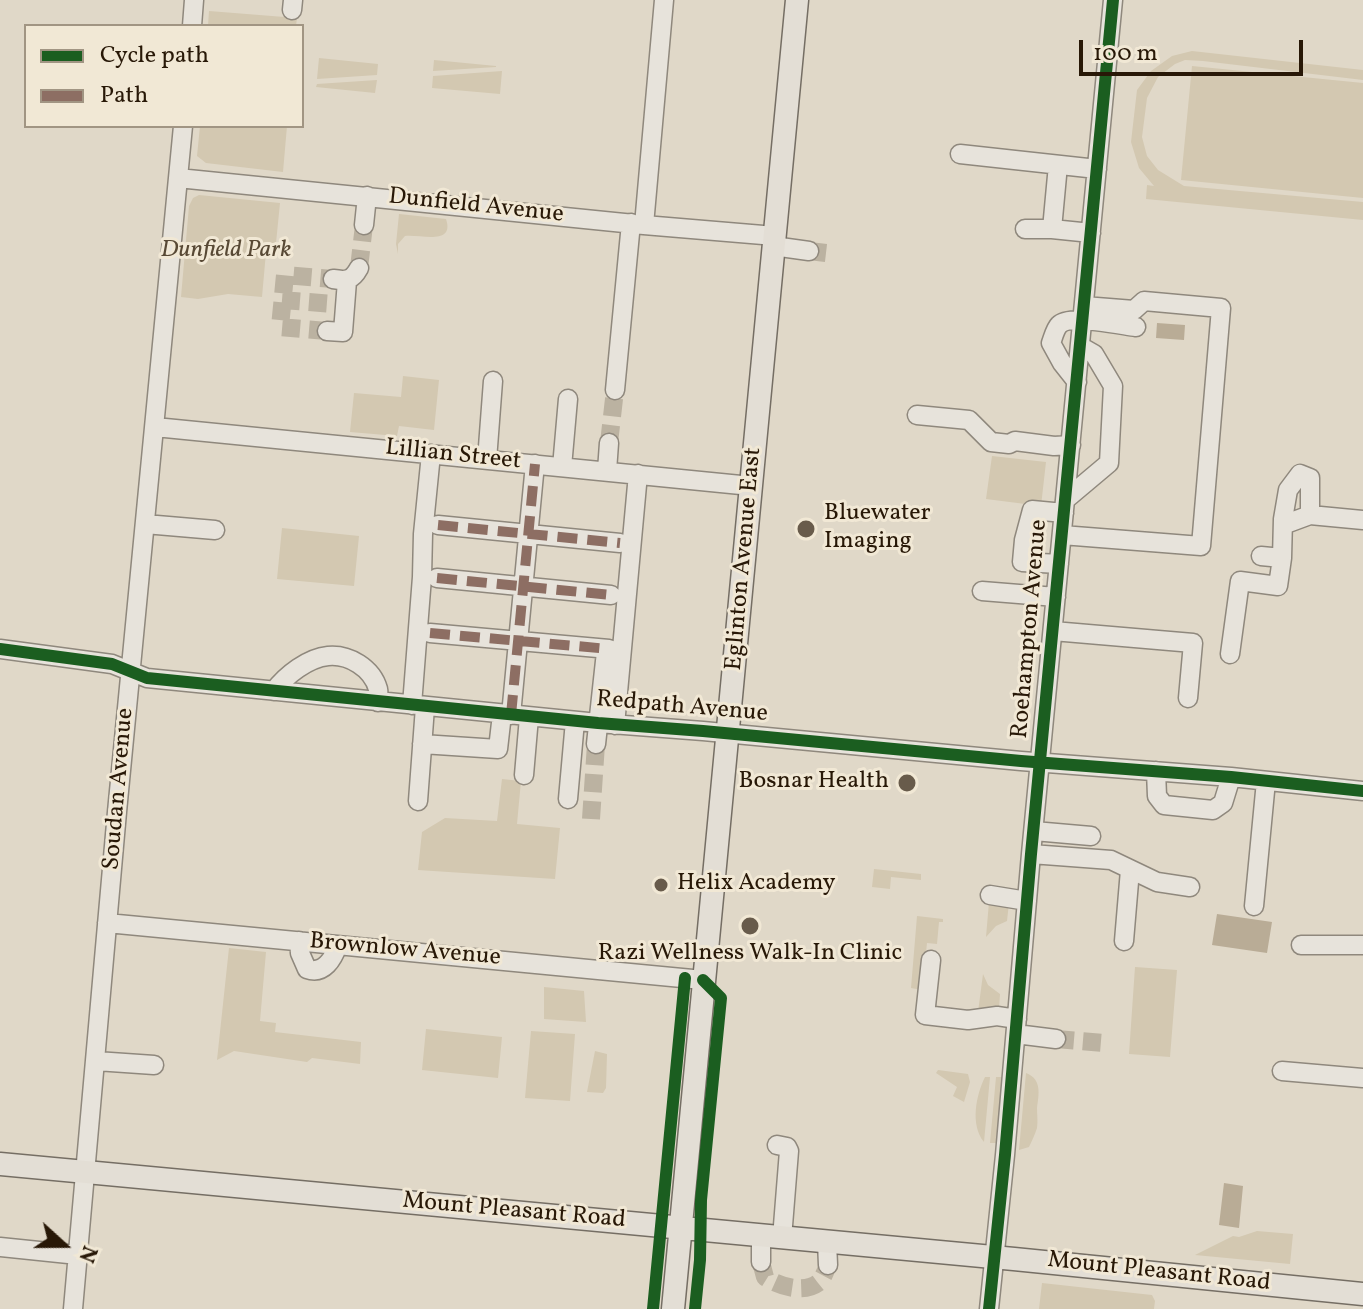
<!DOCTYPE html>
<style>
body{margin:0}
#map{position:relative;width:1363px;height:1309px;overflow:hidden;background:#e0d8c8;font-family:Vollkorn,serif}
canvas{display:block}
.legend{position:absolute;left:24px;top:24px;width:280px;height:104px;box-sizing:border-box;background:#f1e8d5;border:2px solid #a19583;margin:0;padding:10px 14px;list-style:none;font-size:24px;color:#281807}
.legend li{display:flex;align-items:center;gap:16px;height:40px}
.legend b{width:40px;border:2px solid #a19583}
.north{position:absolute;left:24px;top:1205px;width:80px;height:80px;-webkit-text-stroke:6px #f1e8d5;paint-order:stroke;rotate:111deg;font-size:22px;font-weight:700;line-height:32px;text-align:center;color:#281807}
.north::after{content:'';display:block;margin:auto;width:28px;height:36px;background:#281807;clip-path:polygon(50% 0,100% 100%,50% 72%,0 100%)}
.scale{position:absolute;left:1079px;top:40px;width:224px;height:36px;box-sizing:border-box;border:4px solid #281807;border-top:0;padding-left:10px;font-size:24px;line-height:28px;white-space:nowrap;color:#281807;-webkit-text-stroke:6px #f1e8d5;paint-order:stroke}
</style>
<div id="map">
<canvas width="1363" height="1309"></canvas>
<ul class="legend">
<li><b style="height:10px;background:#1b5e20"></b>Cycle path</li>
<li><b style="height:10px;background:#8d6e63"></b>Path</li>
</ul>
<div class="north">N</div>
<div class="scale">100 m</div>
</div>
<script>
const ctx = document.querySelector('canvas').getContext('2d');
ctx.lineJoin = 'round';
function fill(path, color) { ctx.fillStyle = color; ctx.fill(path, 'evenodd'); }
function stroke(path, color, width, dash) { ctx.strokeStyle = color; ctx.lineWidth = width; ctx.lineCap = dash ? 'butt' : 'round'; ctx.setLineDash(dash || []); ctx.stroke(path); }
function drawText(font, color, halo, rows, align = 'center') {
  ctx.font = font + ' Vollkorn,serif'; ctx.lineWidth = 6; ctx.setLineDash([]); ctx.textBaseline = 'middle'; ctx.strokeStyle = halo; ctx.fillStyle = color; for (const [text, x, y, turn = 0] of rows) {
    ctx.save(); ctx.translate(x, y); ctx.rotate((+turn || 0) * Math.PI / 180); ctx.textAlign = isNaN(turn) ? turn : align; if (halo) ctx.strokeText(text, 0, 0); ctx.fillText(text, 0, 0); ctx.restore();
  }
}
fill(new Path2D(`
 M209 11 297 18 296 26H208Z
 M1192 51 1363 70V80L1203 61 1185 60 1175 64 1158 77 1147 98 1142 137 1147 156 1158 170 1184 186 1363 202V220L1146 199 1147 185 1154 186 1139 168 1131 142 1137 90 1151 71 1172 56Z
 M319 58 378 64 377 75 317 79Z
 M434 60 496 66V67L433 71Z
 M1192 66 1363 83V198L1181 180Z
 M502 71 500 94 432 88 433 76Z
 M377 80 375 93 316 87 317 84Z
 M200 126H287L283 172 206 163 197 156Z
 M199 195 280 203 275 253 266 252 262 297 228 294 198 299 181 297 189 206 193 198Z
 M399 214 446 219C455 246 420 234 405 236L398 244V254L396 244Z
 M403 376 439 380 434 430 399 426 397 436 350 432 354 393 401 397Z
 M992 456 1046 462 1041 506 986 499Z
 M282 528 359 536 354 586 277 579Z
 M502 779 521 781 517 824 560 828 555 879 418 870 422 832 445 818 497 821Z
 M874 869 921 874V880L891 877 890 889 872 887Z
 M989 902 1009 903 1007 921 996 926 986 937Z
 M917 916 943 919V922H939L937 944 927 943 922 990 911 988Z
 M229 948 266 952 260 1021 276 1023 275 1032 361 1042 360 1064 312 1058 307 1062 234 1051 217 1060Z
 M1135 967 1177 970 1170 1057 1129 1054Z
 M983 974 988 985 1000 994 999 1008 978 1012Z
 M544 987 584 991 586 1022 544 1019Z
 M426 1029 502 1037 498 1078 422 1070Z
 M531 1031 575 1034 570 1101 525 1098Z
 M595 1051 607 1054 606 1088 603 1093 587 1092Z
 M938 1070 968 1074 970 1082 964 1102 953 1096 957 1087 936 1073Z
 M1026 1073C1042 1079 1039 1094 1037 1108 1037 1114 1038 1121 1037 1128 1035 1134 1032 1141 1029 1147L1019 1150Z
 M985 1077H990L984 1142C970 1125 976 1095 985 1077Z
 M996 1077H1003L997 1143H990Z
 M1257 1231 1293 1234 1290 1264 1195 1255 1233 1236 1239 1237Z
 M1042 1283 1152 1295 1155 1301 1154 1309H1039Z`), '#d3c8b1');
fill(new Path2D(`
 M1157 323 1185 325 1184 340 1156 338Z
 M1217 914 1272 922 1267 953 1212 945Z
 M1224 1183 1243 1186 1239 1228 1219 1225Z`), '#b9ac96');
stroke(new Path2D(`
 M809 251 826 253
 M359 268 364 225
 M282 300 334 304
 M327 331 280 327 285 275 333 279
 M609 443 615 390
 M591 819 596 744
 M1056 1039 1104 1043
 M761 1262 765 1277C778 1286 803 1294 818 1283 823 1279 826 1270 828 1265`), '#bbb2a1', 18, [18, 9]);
const minor = new Path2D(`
 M292 10 293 0
 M192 26 194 0
 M960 154 1097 169
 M1058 165 1052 229 1091 233
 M178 178 644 225 775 236
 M364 225 367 196
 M644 225 664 0
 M1025 229H1052
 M773 246 809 251
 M333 279C346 281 352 281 359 268
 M327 331 343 332 347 281
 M1077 382 1062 363 1051 343C1053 338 1055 329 1059 325 1069 314 1120 325 1136 327
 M615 390 631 223
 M917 415 969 420 991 442 1009 444 1015 441 1054 446 1071 445
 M155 427 751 486
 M487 460 493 381
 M562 467 568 399
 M607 471 609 443
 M1065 500 1109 463 1113 386 1094 354 1080 346
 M145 524 215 530
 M438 525 620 543
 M1283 525 1310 515 1363 520
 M1062 535 1201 546 1221 308 1144 301 1134 310 1084 306
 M1261 556 1282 558
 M1059 564 1022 562 1024 540 1032 510 1064 513
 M437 578 611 595
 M982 591 1056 597
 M1053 631 1193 643 1188 698
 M430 633 609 649
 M0 649 112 664 147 678 598 723 703 731 1021 761 1231 777 1363 791
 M1230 654 1240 581 1278 586 1282 558 1283 519 1288 490 1300 474 1310 478V515
 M274 691C286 675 308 658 328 656 349 654 372 668 378 689 379 693 378 698 378 702
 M412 705 422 577 423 534 431 454
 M511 715 535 464
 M615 725 638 474
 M422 744 498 749 502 714
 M596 744 606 652
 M1156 771 1157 796 1164 805 1213 810 1223 803 1231 777
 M524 775 529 717
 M568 799 575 721
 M418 801 425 707
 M1034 831 1091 836
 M1031 854 1111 860 1157 882 1190 887
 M990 895 1027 901
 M1254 906 1266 781
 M107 923 703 980
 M299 941 300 953 307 969C324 975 333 959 338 945
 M1124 941 1130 870
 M1301 945H1363
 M931 960 925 1015 968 1020 997 1016 1017 1019
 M1016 1034 1056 1039
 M96 1061 154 1065
 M1282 1071 1363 1078
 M777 1145 787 1147 789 1151 782 1238
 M827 1242 828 1265
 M0 1247 78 1255
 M761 1262V1236
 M73 1309 117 812 183 126
 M989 1309 1005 1155 1031 854 1113 0`);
const major = new Path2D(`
 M0 1164 1014 1259 1363 1294
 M673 1309 797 0`);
stroke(minor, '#8f887d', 21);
stroke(major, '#756e64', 25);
stroke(minor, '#e7e3db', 18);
stroke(major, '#e3ded5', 22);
stroke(new Path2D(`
 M438 525 620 543
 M437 578 611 595
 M430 633 609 649
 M511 715 535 464`), '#8d6e63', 10, [20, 10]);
stroke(new Path2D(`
 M0 649 112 664 147 678 598 723 703 731 1021 761 1231 777 1363 791
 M653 1309 685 978
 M695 1309 700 1260 701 1200 721 998 703 980
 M989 1309 1005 1155 1031 854 1113 0`), '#1b5e20', 12);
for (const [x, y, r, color] of [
 [806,529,10,"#685b4b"],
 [907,783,10,"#685b4b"],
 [661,885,8,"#685b4b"],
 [750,926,10,"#685b4b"]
]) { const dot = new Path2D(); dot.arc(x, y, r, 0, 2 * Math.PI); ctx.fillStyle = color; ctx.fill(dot); stroke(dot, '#f1e8d5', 3); }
drawText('24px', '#281807', '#f1e8d5', [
 ["Dunfield Avenue",476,207,6],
 ["Lillian Street",453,456,6],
 ["Eglinton Avenue East",745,559,-85],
 ["Roehampton Avenue",1031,629,-85],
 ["Redpath Avenue",682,708,5],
 ["Soudan Avenue",120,789,-85],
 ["Brownlow Avenue",405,951,5],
 ["Mount Pleasant Road",514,1212,5],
 ["Mount Pleasant Road",1159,1273,6]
]);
drawText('italic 24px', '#584935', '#f1e8d5', [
 ["Dunfield Park",226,252]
]);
drawText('24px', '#281807', '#f1e8d5', [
 ["Bluewater",824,515],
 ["Imaging",824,543],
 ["Bosnar Health",889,783,"right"],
 ["Helix Academy",677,885],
 ["Razi Wellness Walk-In Clinic",750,955,"center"]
], 'left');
</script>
